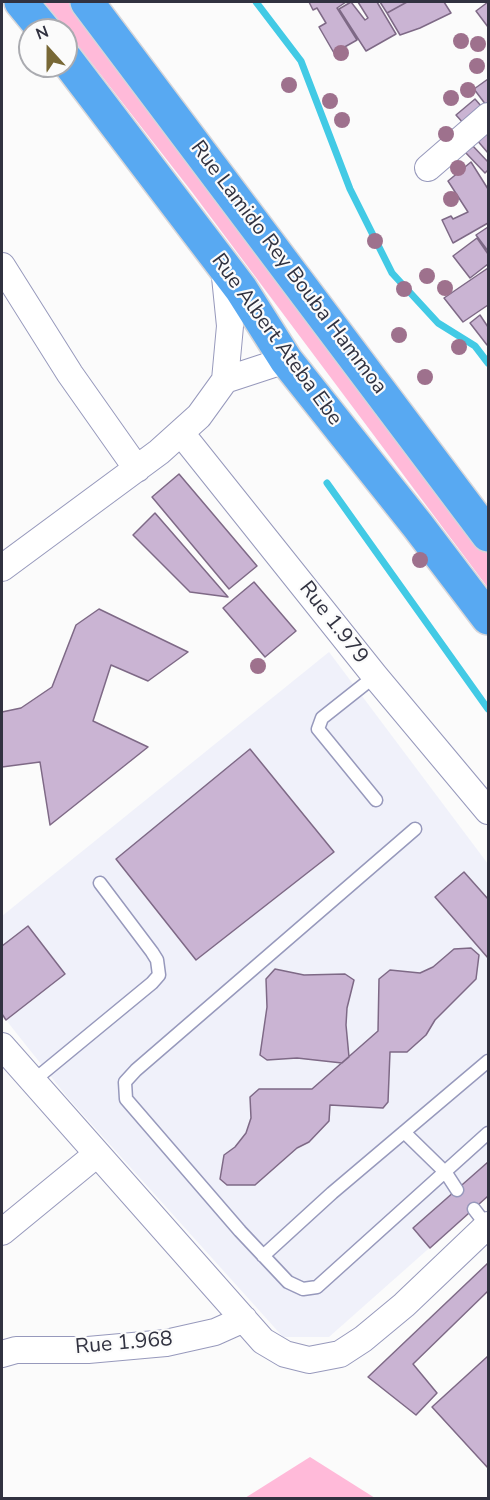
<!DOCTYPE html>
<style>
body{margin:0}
#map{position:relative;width:490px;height:1500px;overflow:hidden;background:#fbfbfb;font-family:"Nunito Sans",sans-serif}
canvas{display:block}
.frame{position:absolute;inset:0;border:3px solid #313240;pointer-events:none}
.north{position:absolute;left:18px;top:18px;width:60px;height:60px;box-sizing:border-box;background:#fbfbfb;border:2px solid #aaabb0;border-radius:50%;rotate:339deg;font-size:16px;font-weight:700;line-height:24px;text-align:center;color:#313240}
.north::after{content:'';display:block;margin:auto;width:21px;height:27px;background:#786836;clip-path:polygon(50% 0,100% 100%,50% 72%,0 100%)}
</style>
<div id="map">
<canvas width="490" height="1500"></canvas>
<div class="frame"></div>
<div class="north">N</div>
</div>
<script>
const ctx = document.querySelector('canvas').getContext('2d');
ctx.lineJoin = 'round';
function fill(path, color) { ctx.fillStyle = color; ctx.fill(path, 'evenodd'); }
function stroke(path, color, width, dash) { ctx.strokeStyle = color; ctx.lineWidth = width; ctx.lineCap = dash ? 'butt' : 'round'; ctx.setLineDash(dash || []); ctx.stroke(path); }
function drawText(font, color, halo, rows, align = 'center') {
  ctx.font = font + ' "Nunito Sans",sans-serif'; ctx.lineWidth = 4.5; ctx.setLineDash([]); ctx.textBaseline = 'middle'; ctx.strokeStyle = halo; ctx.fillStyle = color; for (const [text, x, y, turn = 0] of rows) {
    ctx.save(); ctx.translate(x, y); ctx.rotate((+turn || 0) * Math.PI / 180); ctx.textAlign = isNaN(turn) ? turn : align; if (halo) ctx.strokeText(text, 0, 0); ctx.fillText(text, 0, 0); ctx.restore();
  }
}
fill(new Path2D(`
 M329 652 488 864V1196L329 1337H283L68 1098 2 1015V916Z`), '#f0f1fa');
fill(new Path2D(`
 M44 2H75L488 551V588L192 192Z
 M310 1457 375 1498H245Z`), '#ffbad9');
stroke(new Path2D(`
 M256 2 301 61 350 189 392 273 438 323 475 346 488 363
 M327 483 488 709`), '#42cae5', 7);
const building = new Path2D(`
 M309 2H346L337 8 357 40 334 53 319 27 326 23 317 8 313 10Z
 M351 2 365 20 368 18 358 2H377L396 34 366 51 339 9Z
 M380 2H407L387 13Z
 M407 2H444L451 13 420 28 400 35 387 13Z
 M488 2V27L476 11Z
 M488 79V103L486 105 474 89Z
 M475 99 488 114 473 134 456 115Z
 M488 129V153L476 139Z
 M472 145 488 162V170L485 173 465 152Z
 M471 162 488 189V223L453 243 442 220 451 216 453 219 468 212 448 181Z
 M488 227V251L476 235Z
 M477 238 488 254V264L470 278 453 256Z
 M488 268V305L463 322 444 298Z
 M480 315 488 327V344L487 345 470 323Z
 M179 474 257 566 229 589 152 497Z
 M155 513 228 597 190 592 133 535Z
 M254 582 296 631 265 657 223 608Z
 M99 609 188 652 148 681 111 665 93 721 148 747 50 825 40 762 2 767V712L21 708 52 687 76 625Z
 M250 749 334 852 196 960 116 859Z
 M464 872 488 899V958L435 897Z
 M28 926 65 974 6 1020 2 1014V946Z
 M471 948 479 955 476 979 435 1020 426 1035 407 1052H390L388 1102 383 1108 330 1105 329 1121 309 1142 297 1148 255 1185H227L220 1179 224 1155 235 1147 246 1133 251 1118 250 1097 259 1089H312L378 1031 379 979 390 970 420 973 433 967 454 949Z
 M275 969 304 975 345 974 354 980 347 1008 346 1025 349 1057 342 1063 297 1058 267 1060 260 1055 267 1007 266 979Z
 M488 1162V1196L430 1248 413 1228Z
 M488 1263V1291L413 1364 437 1393 416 1415 368 1377Z
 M488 1356V1468L432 1407Z`);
fill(building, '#cab4d3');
stroke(building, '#7e6986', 1.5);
const lane = new Path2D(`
 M375 676 322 718 318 729 376 800
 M415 829 136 1070 125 1082 126 1099 240 1231 288 1282 303 1289 317 1287 488 1133
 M33 1081 152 983 159 975 157 960 152 952 100 883
 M404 1132 446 1173 457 1190
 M474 1209 487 1226
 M263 1256 332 1193 488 1061`);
const street = new Path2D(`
 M428 168 488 116
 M2 266 70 374 137 469
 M225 380 286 360
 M181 433 375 676 488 811
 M2 568 159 452 199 416 225 380 230 326 224 267
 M2 1046 263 1341 285 1354 309 1360 340 1354 363 1339 404 1305 488 1225
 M2 1232 97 1154
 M2 1354 16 1350H88L166 1343 215 1332 244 1319`);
const highway = new Path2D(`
 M21 2 44 30
 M87 2 488 535
 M66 59 241 289 286 360 418 526 488 618`);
stroke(lane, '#9799bc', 15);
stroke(street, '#9799bc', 28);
stroke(highway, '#d6d6d9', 36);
stroke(lane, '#fff', 12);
stroke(street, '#fff', 26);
stroke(highway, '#58a9f2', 33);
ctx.fillStyle = '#9e718d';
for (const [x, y] of [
 [461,41],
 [478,44],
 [341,53],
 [477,66],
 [289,85],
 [468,90],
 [451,98],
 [330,101],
 [342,120],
 [446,134],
 [458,168],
 [451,199],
 [375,241],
 [427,276],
 [445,288],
 [404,289],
 [399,335],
 [459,347],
 [425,377],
 [420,560],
 [258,666]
]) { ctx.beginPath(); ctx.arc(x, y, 8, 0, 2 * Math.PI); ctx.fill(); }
drawText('21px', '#313240', '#fbfbfb', [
 ["Rue Lamido Rey Bouba Hammoa",288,268,53],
 ["Rue Albert Ateba Ebe",276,340,54],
 ["Rue 1.979",333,623,52],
 ["Rue 1.968",124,1344,-5]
]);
</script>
